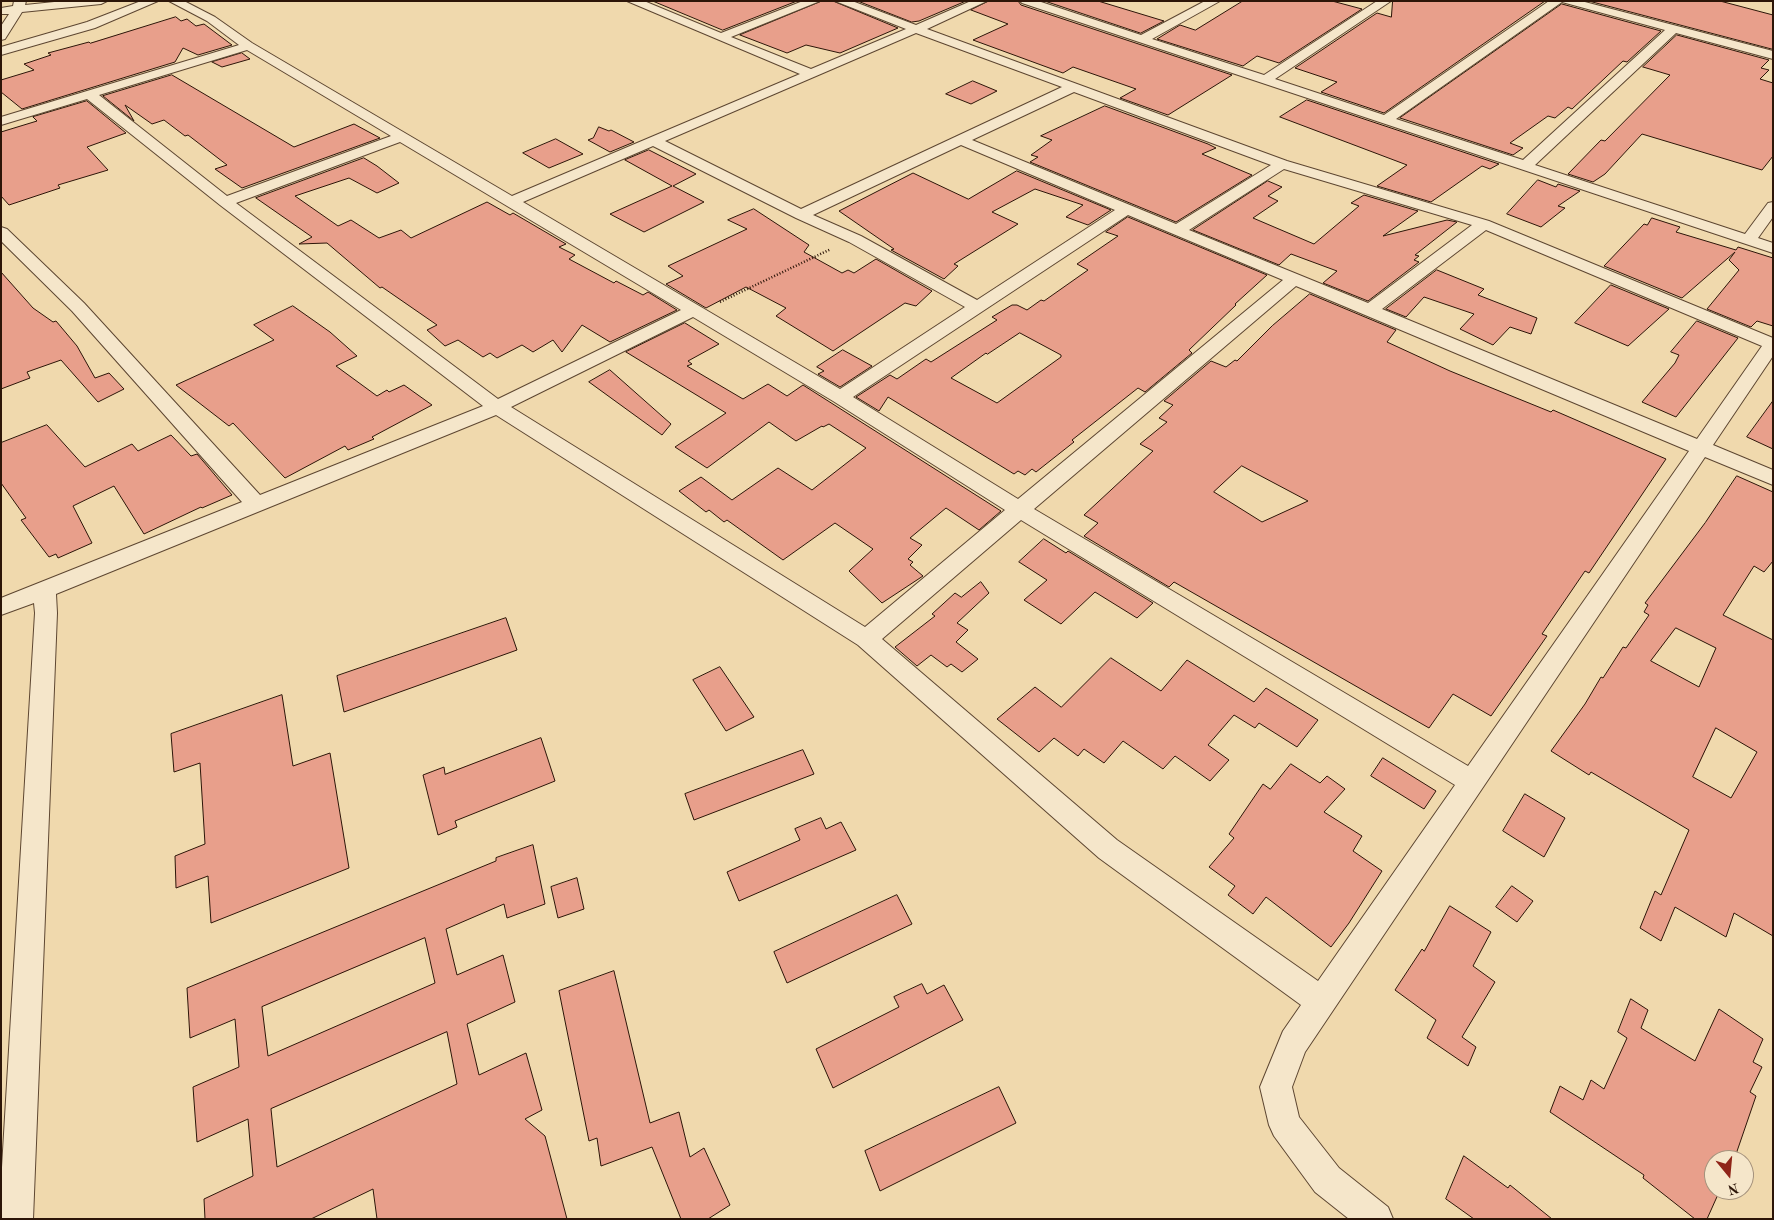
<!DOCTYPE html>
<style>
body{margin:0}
#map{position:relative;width:1774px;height:1220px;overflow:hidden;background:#f0d9ad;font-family:"Old Standard TT",serif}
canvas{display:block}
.frame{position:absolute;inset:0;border:2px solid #2c1508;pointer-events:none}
.north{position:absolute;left:1704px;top:1150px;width:50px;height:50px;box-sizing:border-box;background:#f5e6ca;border:1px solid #a5927c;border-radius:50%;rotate:163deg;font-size:14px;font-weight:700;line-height:20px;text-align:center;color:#2c1508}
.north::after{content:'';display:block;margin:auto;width:18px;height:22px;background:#8f2418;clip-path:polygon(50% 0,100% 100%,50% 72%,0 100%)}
</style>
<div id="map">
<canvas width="1774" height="1220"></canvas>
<div class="frame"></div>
<div class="north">N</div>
</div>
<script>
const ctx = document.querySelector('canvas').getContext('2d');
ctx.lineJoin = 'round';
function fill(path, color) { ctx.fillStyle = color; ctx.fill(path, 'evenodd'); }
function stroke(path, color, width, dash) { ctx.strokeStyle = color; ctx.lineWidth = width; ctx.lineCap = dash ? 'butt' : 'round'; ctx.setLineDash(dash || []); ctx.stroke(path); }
const building = new Path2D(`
 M653 1H797L723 30Z
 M822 1H833L898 28 840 53 806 45 787 53 740 35Z
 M858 1H966L919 21 912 22Z
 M989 1H1018L1021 5 1232 75 1168 115 1120 98 1136 89 1073 67 1063 73 973 40 1008 24 971 10Z
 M1045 1H1098L1164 21 1141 33Z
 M1243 1H1332L1362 9 1279 63 1257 56 1243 66 1157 39 1180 25 1195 30Z
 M1393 1H1545L1384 113 1321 92 1337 82 1295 68 1377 13 1391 17Z
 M1589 1H1720L1773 15V49Z
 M1562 4 1661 31 1627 62 1623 61 1572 109 1568 107 1555 118 1548 116 1510 143 1523 148 1513 155 1400 118Z
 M176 17 181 21 187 19 196 26 204 24 232 45 198 55 183 48 175 62 22 109 1 92V80L34 70 24 64 51 55 48 53 89 42 90 43Z
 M1677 35 1769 60 1761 68 1769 70 1760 79 1773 83V156L1762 170 1642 134 1605 174 1593 182 1568 174 1601 140 1605 141 1670 75 1643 67Z
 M242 53 250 59 222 67 212 62Z
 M172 75 294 147 354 124 380 138 242 188 215 169 227 165 188 135 185 136 164 120 152 124 125 105 134 121 103 96Z
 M973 81 997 91 971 104 946 94Z
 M1307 100 1499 164 1490 169 1482 166 1431 202 1377 186 1407 165 1280 117Z
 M87 101 126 133 87 147 108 170 58 185 60 188 9 205 1 196V132L37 121 33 117Z
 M1105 106 1208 144 1216 148 1202 154 1252 175 1176 222 1030 162 1038 157 1031 155 1052 140 1041 136Z
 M599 127 609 131 611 130 634 142 610 152 588 140 593 138Z
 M556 139 583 154 549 168 523 153Z
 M649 150 696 174 673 186 704 202 644 232 610 214 672 186 625 160Z
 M364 158 377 166 399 183 377 193 349 178 295 196 338 226 351 220 379 238 401 230 411 238 487 202 510 215 513 213 566 244 559 247 575 255 569 259 614 283 616 281 643 295 648 292 677 310 610 342 582 325 562 352 553 340 533 352 522 345 497 358 490 353 483 357 458 340 445 346 427 330 437 325 382 287 380 288 327 243 299 244 312 237 256 198Z
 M1017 171 1111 210 1088 225 1066 217 1083 205 1035 189 992 212 1018 224 954 264 958 266 944 279 891 250 894 249 839 211 913 173 968 199Z
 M1538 180 1556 187 1558 184 1580 191 1558 206 1565 208 1541 227 1507 214Z
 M1268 181 1282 187 1268 196 1278 201 1253 218 1314 244 1359 206 1351 203 1364 195 1418 211 1383 236 1447 220 1457 222 1415 255 1419 256 1414 260 1419 262 1368 301 1323 283 1337 271 1291 254 1279 265 1193 230Z
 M754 209 809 245 804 252 842 273 848 270 854 273 876 259 932 291 916 306 905 303 833 351 776 316 786 308 746 287 706 308 666 284 683 276 668 266 747 229 728 220Z
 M1128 217 1267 275 1235 304 1236 305 1189 350 1192 353 1145 392 1138 388 1072 440 1074 442 1036 472 1032 469 1025 475 1018 471 1014 474 888 397 879 411 856 397 890 375 897 379 926 359 931 362 997 320 992 317 1012 305H1017L1027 310 1041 300 1044 301 1088 270 1077 264 1118 236 1106 232ZM1020 333 1061 355V357L997 403 951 378 986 353 987 354Z
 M1652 218 1680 227 1676 232 1736 250 1738 247 1773 258V326L1757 321 1751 327 1707 309 1739 270 1729 260 1735 252 1682 298 1604 266 1644 224 1647 225Z
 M1437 270 1484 289 1478 295 1537 318 1531 334 1510 327 1493 345 1460 329 1474 314 1424 297 1406 317 1386 309Z
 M1 272 33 308 53 322 56 321 77 346 95 378 109 373 124 389 98 402 61 360 27 372 30 378 1 389Z
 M1611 285 1669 309 1628 346 1575 323Z
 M1310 294 1396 330 1387 342 1450 371 1551 412 1553 410 1666 459 1589 573 1585 571 1542 634 1547 636 1491 716 1453 694 1429 728 1174 582 1169 587 1084 536 1098 523 1084 515 1153 451 1140 444 1167 422 1159 418 1173 405 1164 401 1211 361 1226 367 1235 360 1237 361 1272 326ZM1242 466 1308 501 1262 522 1214 492Z
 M293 306 330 332 357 356 336 366 377 396 387 390 389 392 404 385 432 405 372 437 374 439 348 450 345 446 285 478 233 423 229 426 176 385 274 340 254 325Z
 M1697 321 1738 338 1676 417 1642 402 1675 363 1679 355 1671 352Z
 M685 323 719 344 688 361 692 364 687 366 743 399 768 384 787 396 803 385 1001 511 979 530 946 508 910 538 922 545 908 559 913 562 910 565 923 576 882 603 849 571 873 549 835 523 783 560 727 520 724 522 709 510 706 512 679 491 701 477 732 500 778 468 812 490 866 448 829 424 823 427 822 426 796 441 769 422 707 468 675 447 726 413 626 352Z
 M843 350 872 366 840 387 818 374 824 371 817 367Z
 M610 370 671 424 662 435 589 382Z
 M1773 401V449L1747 437Z
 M47 425 85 467 132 444 138 451 171 435 191 456 197 454 232 495 202 508 201 507 144 534 114 486 73 506 92 543 58 558 56 554 49 557 21 520 26 518 1 483V443Z
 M1737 476 1773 492V561L1764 572 1754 566 1723 615 1773 640V936L1734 913 1726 937 1675 907 1661 941 1640 928 1655 891 1661 895 1689 830 1591 772 1589 775 1551 751 1585 704 1601 677 1603 678 1623 647 1626 648 1649 615 1644 612 1648 605 1645 603 1705 523ZM1676 628 1716 648 1699 687 1651 661ZM1716 728 1757 752 1731 798 1693 777Z
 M1044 539 1066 553 1068 551 1153 603 1137 618 1095 592 1061 624 1024 600 1047 580 1019 562Z
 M981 582 989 593 957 623 968 630 956 642 978 659 962 672 951 664 947 667 931 655 917 666 895 647 935 616 932 614 955 593 961 597Z
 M506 618 517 650 344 712 337 676Z
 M1111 658 1161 691 1187 660 1254 702 1266 688 1318 720 1297 747 1259 723 1255 728 1234 715 1208 745 1229 760 1210 781 1175 756 1163 769 1123 741 1104 763 1084 749 1078 756 1054 738 1039 752 997 719 1035 687 1061 707Z
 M720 667 754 717 726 731 693 680Z
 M282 695 293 766 330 753 349 868 211 923 208 876 176 888 175 856 205 844 200 763 174 772 171 734Z
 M541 738 555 781 455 821 457 827 438 835 423 775 444 767 445 774Z
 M803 750 814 774 694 820 685 794Z
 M1383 758 1436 791 1424 809 1371 776Z
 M1291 764 1320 783 1327 776 1345 789 1324 812 1362 836 1353 851 1382 871 1349 923 1331 947 1266 897 1253 914 1228 895 1235 886 1209 867 1234 838 1229 834 1263 784 1270 789Z
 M1525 794 1565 818 1544 857 1503 831Z
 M821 818 826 829 841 822 856 850 739 901 727 872 800 840 795 829Z
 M533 845 545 904 507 918 504 904 446 929 457 975 503 955 515 1002 467 1024 479 1075 526 1053 542 1110 525 1119 545 1136 567 1219H377L373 1189 311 1219H205L204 1199 253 1176 248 1119 197 1142 193 1087 239 1067 235 1019 190 1038 187 988 496 861V858ZM425 938 435 983 268 1056 262 1007ZM447 1032 457 1084 277 1167 271 1109Z
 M577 878 584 909 558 918 551 887Z
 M1512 886 1533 901 1517 922 1496 907Z
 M897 895 912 924 787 983 774 952Z
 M1450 906 1491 932 1473 966 1495 982 1462 1037 1476 1047 1468 1066 1427 1038 1436 1020 1395 990 1422 949 1424 951Z
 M614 971 650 1123 679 1112 690 1157 704 1148 730 1205 708 1219H681L652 1147 601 1166 597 1138 589 1141 559 991Z
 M922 984 927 994 944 985 963 1020 833 1088 816 1049 899 1007 894 997Z
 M1631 999 1648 1010 1641 1028 1695 1061 1719 1009 1763 1039 1753 1062 1762 1067 1750 1092 1756 1096 1734 1160H1714V1190H1720L1707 1219H1695L1643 1178 1644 1175 1550 1112 1560 1086 1583 1100 1591 1080 1604 1089 1627 1038 1618 1032Z
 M999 1087 1016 1123 880 1191 865 1151Z
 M1464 1156 1508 1188 1510 1185 1552 1219H1474L1446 1199Z`);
fill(building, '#e89f8b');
stroke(building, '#2c1508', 1);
const minor = new Path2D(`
 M14 1H26L25 5 64 1H107L101 4 22 12 5 39 1 40V26L9 14H1V8L13 6Z
 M141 1H158L95 28 1 55V47L87 22Z
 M169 1H184L215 17 252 43 512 196 800 74 627 1H644L721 33 803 1H820L731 37 811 69 906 29 835 1H852L916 25 971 1H987L927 29 1287 161 1489 221 1773 338V356L1713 445 1773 470V485L1705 457 1305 1052 1292 1087 1299 1117 1339 1168 1388 1207 1393 1219H1349L1315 1192 1274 1136 1269 1125 1260 1087 1283 1031 1301 1005 1099 858 858 645 496 415 56 594 57 613 33 1219H1V1184L35 613 34 603 1 615V598L242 502 72 311 1 241V227L7 229 84 303 260 495 483 406 220 205 87 99 1 125V117L239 45 207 21ZM916 33 1062 87 801 209 665 141ZM247 50 391 136 227 196 99 95ZM1074 92 1271 165 1176 224 972 140ZM400 142 681 310 498 399 236 203ZM961 145 1115 210 977 300 861 236 813 215ZM653 146 796 218 849 242 965 307 840 389 523 202ZM1284 169 1472 225 1368 303 1189 230ZM1128 215 1283 280 1018 499 853 397ZM1486 230 1762 346 1697 439 1382 309ZM1296 286 1689 451 1468 766 1034 509ZM693 317 833 401 1005 510 865 627 511 407ZM1021 520 1455 785 1318 981 1117 840 882 639Z
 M1020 1H1038L1141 35 1205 1H1220L1152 39 1264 75 1377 1H1391L1275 79 1384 115 1549 1H1581L1773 51V59L1676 33 1535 165 1745 234 1768 203 1773 202V217L1758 238 1773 243V253L1022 3ZM1562 2 1665 30 1523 160 1396 119Z`);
stroke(minor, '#5d4631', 2);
stroke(new Path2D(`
 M720 302 831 249`), '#2c1508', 2.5, [1, 2]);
fill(minor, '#f5e6ca');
</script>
